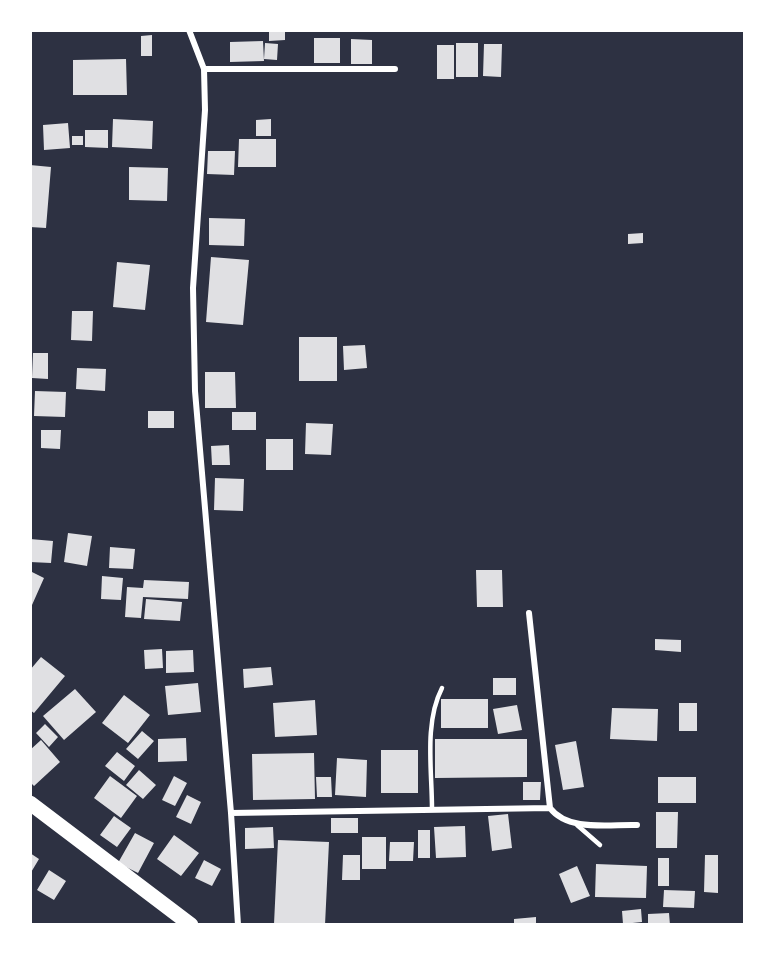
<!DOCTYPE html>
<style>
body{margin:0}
#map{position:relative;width:775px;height:955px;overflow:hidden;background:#2d3142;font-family:Montserrat,sans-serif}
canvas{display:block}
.frame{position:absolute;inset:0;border:32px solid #fff;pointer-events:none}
</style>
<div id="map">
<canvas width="775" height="955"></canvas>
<div class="frame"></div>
</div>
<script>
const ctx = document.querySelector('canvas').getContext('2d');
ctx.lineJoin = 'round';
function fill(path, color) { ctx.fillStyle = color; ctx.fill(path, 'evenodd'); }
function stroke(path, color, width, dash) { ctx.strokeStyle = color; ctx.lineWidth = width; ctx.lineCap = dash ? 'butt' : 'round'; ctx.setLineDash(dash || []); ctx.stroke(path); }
fill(new Path2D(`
 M285 31V40L269 41V32Z
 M152 35V56H141V36Z
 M314 38H340V63H314Z
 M351 39 372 40V64H351Z
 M263 41 264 61 230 62V42Z
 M265 43 278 44 277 60 264 59Z
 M456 43H478V77H456Z
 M484 44H502L501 77 483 76Z
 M437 45H454V79H437Z
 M126 59 127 95H73V60Z
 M113 119 153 121 152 149 112 147Z
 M271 119V136H256V120Z
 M68 123 70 148 44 150 43 125Z
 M85 130H108V148L85 147Z
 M72 136H83V145H72Z
 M239 139H276V167H238Z
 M208 151H235L234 175 207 174Z
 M30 165 51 167 46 228 30 227Z
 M129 167 168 168 167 201 129 200Z
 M209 218 245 219 244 246 209 245Z
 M643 233V243L628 244V234Z
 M211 257 249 260 243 325 206 322Z
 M117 262 150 265 145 310 113 307Z
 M72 311H93L92 341 71 340Z
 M299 337H337V381H299Z
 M365 345 367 368 344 370 343 346Z
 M33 353H48V379L32 378Z
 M77 368 106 369 105 391 76 389Z
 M205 372H235L236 408H205Z
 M35 391 66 392 65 417 34 416Z
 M148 411H174V428H148Z
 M232 412H256V430H232Z
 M306 423 333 424 331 455 305 454Z
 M41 430H61L60 449 41 448Z
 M266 439H293V470H266Z
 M229 445 230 465H212L211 446Z
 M215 478 244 479 243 511 214 510Z
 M68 533 92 536 87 566 64 562Z
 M30 539 53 541 51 563 30 562Z
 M110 547 135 549 133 569 109 568Z
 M476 570H502L503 607H477Z
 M30 571 44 578 32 605 30 604Z
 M102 576 123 578 121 600 101 599Z
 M144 580 189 582 188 599 143 597 141 618 125 617 127 587 143 588Z
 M146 599 182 602 180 621 144 619Z
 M655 639 681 640V652L655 650Z
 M162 649 163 668 145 669 144 650Z
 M193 650 194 672 166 673V651Z
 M41 657 65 676 34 713 30 710V670Z
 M271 667 273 685 244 688 243 669Z
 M493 678H516V695H493Z
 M198 683 201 712 168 715 165 686Z
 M75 689 96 712 64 740 43 716Z
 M124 695 150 715 128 743 102 723Z
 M441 699H488V728H441Z
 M315 700 317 735 275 737 273 703Z
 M679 703H697V731H679Z
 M517 705 522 730 498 734 493 709Z
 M612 708 658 709 657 741 610 739Z
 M45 724 58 737 49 747 36 733Z
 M142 731 154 741 138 759 126 749Z
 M186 738 187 761 158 762V739Z
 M435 739H527V777L435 778Z
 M41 740 60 762 34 786 30 782V750Z
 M576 741 584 787 563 790 555 745Z
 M381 750H418V793H381Z
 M117 752 135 766 124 781 105 766Z
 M314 753 315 799 253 800 252 754Z
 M337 758 367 760 366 797 335 795Z
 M139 770 156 785 143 799 126 785Z
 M110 776 137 796 121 818 94 798Z
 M174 776 187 783 175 806 162 800Z
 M316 777H331L332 797H317Z
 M658 777H696V803H658Z
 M523 782H541L540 800H523Z
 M187 795 201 802 191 824 176 817Z
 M656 812H678L677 848H656Z
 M508 814 512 848 492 851 488 816Z
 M114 816 131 828 117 847 100 835Z
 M331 818H358V833H331Z
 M465 826 466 857 436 858 434 827Z
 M273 827 274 848 245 849V828Z
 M418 830H430V858H418Z
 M135 833 154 843 138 873 118 863Z
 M174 835 199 853 181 876 157 859Z
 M362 837H386V869H362Z
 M278 840 329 842 325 925 274 924Z
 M390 842H414L413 861H389Z
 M30 853 39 859 30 874Z
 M343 855H360V880H342Z
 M705 855H718V893L704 892Z
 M658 858H669V886H658Z
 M204 860 221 869 212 886 195 878Z
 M596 864 647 866 646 898 595 897Z
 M577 866 590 896 571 903 559 874Z
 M49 870 66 881 54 900 37 890Z
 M664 890 695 891 694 908 663 907Z
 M641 909 642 922 623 924 622 911Z
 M669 913 670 925H648V914Z
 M536 917V925H514V919Z`), '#e0e0e3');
stroke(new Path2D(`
 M432 809C432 770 424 723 442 688
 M577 825 600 845`), '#fff', 4.5);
stroke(new Path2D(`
 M189 30 204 69 205 110 193 288 195 391 231 813 238 925
 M204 69H395
 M529 613 550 808C568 832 610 824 637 825
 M231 813 550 808`), '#fff', 6);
stroke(new Path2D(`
 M30 803 191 925`), '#fff', 15);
</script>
